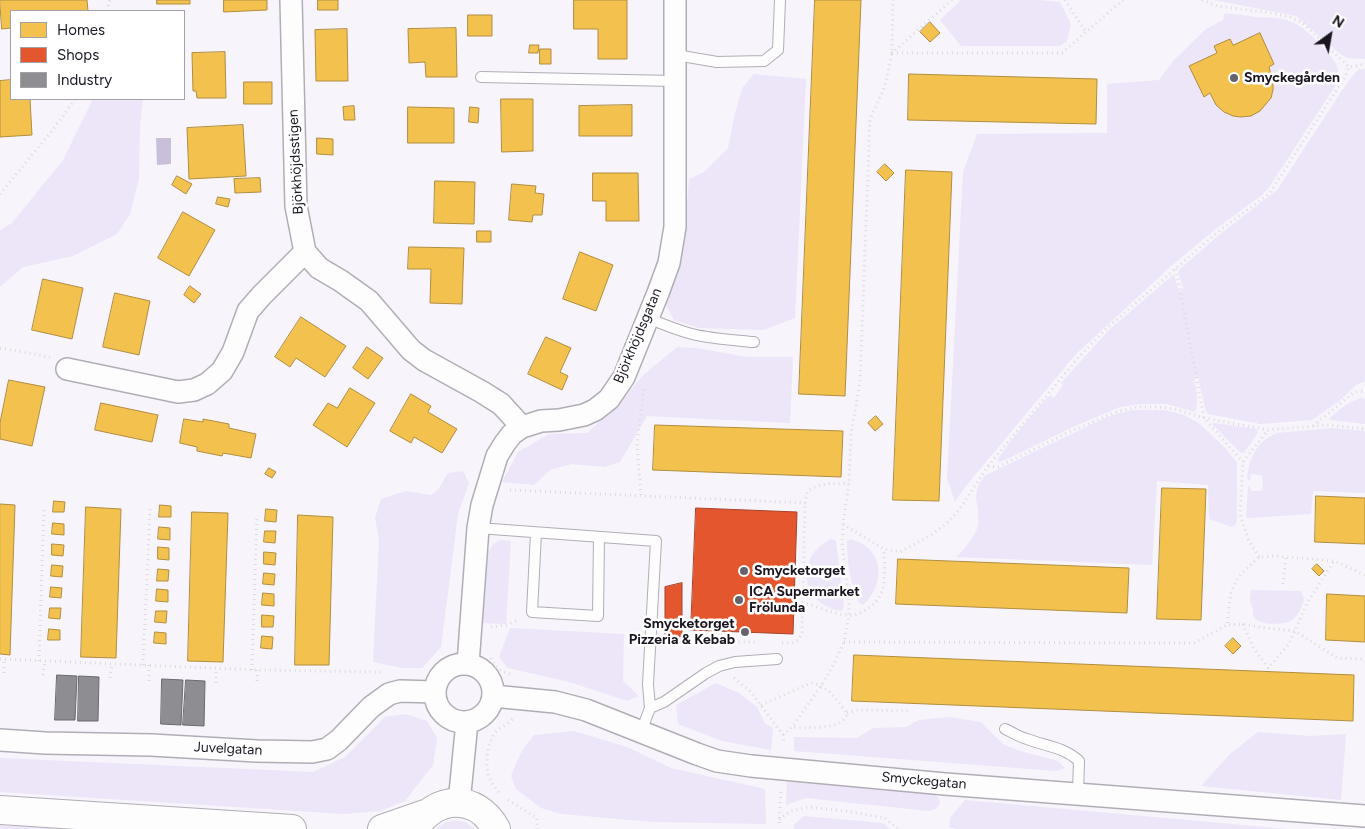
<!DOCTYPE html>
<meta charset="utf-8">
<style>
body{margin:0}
#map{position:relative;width:1365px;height:829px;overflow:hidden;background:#f7f4fb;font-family:Figtree,sans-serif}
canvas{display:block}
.legend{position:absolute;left:10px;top:10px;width:175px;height:90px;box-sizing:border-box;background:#fff;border:1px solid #a3a1a6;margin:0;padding:6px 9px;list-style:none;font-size:15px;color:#1a1520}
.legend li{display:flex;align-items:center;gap:10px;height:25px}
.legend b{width:25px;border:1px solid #a3a1a6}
.north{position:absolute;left:1305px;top:10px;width:50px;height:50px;-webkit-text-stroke:4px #fff;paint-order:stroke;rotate:32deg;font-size:14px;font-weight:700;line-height:20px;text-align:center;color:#1a1520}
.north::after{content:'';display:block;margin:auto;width:18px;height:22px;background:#1a1520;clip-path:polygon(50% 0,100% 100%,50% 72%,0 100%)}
</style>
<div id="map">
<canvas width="1365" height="829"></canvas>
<ul class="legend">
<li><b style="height:14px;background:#f2c14e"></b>Homes</li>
<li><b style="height:14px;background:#e4572e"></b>Shops</li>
<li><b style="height:14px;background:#8d8d92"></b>Industry</li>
</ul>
<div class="north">N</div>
</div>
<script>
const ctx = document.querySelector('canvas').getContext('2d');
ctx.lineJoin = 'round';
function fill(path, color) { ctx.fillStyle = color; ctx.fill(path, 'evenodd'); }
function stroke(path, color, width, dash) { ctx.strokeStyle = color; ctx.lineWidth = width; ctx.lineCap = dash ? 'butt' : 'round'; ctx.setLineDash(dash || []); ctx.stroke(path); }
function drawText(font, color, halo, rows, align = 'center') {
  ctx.font = font + ' Figtree,sans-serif'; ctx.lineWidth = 5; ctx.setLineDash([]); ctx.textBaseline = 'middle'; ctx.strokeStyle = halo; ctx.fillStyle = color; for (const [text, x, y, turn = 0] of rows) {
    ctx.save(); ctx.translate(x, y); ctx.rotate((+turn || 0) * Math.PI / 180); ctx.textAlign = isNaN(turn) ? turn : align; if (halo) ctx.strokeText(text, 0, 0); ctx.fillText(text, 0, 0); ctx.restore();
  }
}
fill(new Path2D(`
 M961 0H1040L1060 2 1071 24 1067 41 1060 46H961L940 20Z
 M1214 0H1365V59L1347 58 1339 53 1296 16Z
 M1224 14C1235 13 1245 16 1255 17 1265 18 1276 17 1286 20 1302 24 1314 38 1325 50 1335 61 1339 64 1339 80L1270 186 1262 195 1217 228 1170 267 1076 354 965 487 955 502 947 478 963 172 977 134 1107 133V84L1159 80 1173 61 1206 29 1223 20Z
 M1359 69H1365V381L1356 385 1338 402 1312 420 1262 424H1257V421L1256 423 1208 414 1205 408 1198 377 1194 380C1197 390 1199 402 1195 412L1167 404H1142L1120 407 1073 427 1005 460 999 462 998 459C1014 436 1031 415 1050 395L1054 398 1063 385 1061 383 1108 331 1174 274 1179 292 1183 288 1178 272 1180 269 1219 235 1277 190 1341 92 1354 74Z
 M754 74 806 79 795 318 763 330 699 328 674 320 666 305 684 242 689 179 704 172 728 148 735 113 743 87Z
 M93 99H143L140 126 139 179 130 214 117 234 73 256 23 267 0 287V230L12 223 63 160Z
 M677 347 696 348 747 357H793L790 423 647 416 620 462 604 467 572 464 550 470 534 485 502 482 518 452 549 434 587 433 618 405 643 375Z
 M1361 398 1365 399V424L1330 420V418C1339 409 1349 402 1361 398Z
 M1133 410H1164L1184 415 1200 424 1226 449 1237 463V521L1235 525 1232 527 1209 519 1208 485 1157 481 1152 565 956 557C964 550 977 535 978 524 981 503 968 494 986 475L1105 418 1119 413Z
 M1215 423 1256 429 1258 432 1244 453H1241L1212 424Z
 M1332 428 1365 431V493L1313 491 1311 514 1248 518 1246 517 1248 486H1249L1252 491H1261L1263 487 1262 476 1260 475 1251 474 1250 481 1247 479C1249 458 1257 441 1277 433Z
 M463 471 469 483 458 514 441 647 422 668H403L373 662 379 540 375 518 381 499 406 491 431 495 438 490 448 473Z
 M831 539 836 541 844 607 841 611C800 604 794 557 831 539Z
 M850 539C884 547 887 583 863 605L859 603C850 581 847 564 847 541Z
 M501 540 511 541 506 624 482 623 488 552 493 544Z
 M1251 590 1301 591 1304 599C1302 607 1299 615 1292 620 1284 625 1259 626 1254 617 1252 613 1254 613 1253 609 1249 600 1250 600 1251 590Z
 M510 628 624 634 623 681 639 696 627 701 569 682 508 668 499 657Z
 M716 683 739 693 757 707 765 723 773 728 771 750 722 741 678 724 676 705Z
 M405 714 427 721 437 738 433 765 405 801 380 811 344 814 0 792V758L313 772 345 757 385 717Z
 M949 717 981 722 1003 744 1020 751 1058 761 1065 768 1056 771 794 751V737L857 738 873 728 906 727 919 720Z
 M574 731 627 747 671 768 765 789 766 824 654 822 561 814 541 808 516 789 511 776C517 760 522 749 534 735Z
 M1258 732 1310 736 1346 734 1341 800 1201 786 1230 754Z
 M787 781 934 794 939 798 940 804 935 809 928 811 806 798 786 805Z
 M965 800 1288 829H957L949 827 950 818Z
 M804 816 883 823 890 829H794V825Z
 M455 820 465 822 475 829H436L444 823Z
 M0 825 67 829H0Z`), '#ede5f8');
fill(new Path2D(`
 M156 138H171V164L157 165Z`), '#cabfd9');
const homes = new Path2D(`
 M0 0H87L88 11H11V28L2 29Z
 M157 0H190V4H157Z
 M224 0H267V10L224 12Z
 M318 0H338V10H318Z
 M574 0H627V59H598V29H574Z
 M815 0H861L845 396 799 394Z
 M468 15H492V36H468Z
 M930 22 940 33 930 42 920 32Z
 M456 28 457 77H426L425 62 409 63 408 29Z
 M347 29 348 81H316L315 30Z
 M1260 33 1274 64 1269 67 1273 83V90L1271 98 1260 111 1251 116 1241 117 1233 116 1224 112 1216 105 1210 93 1204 97 1189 66 1217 53 1214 46 1230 39 1233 45Z
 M530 45H539L538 53H529Z
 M540 49H551V64H540Z
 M225 52 226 98H197L196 91H193L192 53Z
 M909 74 1097 79 1096 124 908 120Z
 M11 80V99H30L32 135 0 137V81Z
 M244 82H272V104H244Z
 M501 99H533V151L502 152Z
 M632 105V136H579V106Z
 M354 106 355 120H344L343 107Z
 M408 107 454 108V143H408Z
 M470 107 479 108 478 123 469 122Z
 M243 125 246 176 189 179 187 128Z
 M317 138 333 139V155L317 154Z
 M885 164 894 173 886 181 877 172Z
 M906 170 952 172 939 501 893 500Z
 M593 173H638L639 221H606V201H593Z
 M177 176 192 184 186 194 172 185Z
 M260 178 261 192 235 193 234 179Z
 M435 181 475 182 474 224 434 223Z
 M512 184 536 186 535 193 544 194 542 215H533L532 222 509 220Z
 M218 197 230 199 228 207 216 204Z
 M183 212 215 230 189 276 158 258Z
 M477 231H491V242H477Z
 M409 247 464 248 462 304 430 303 431 269H408Z
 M580 252 613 265 596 311 563 299Z
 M43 279 83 288 72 339 32 330Z
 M190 286 201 294 194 303 184 295Z
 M115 293 150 301 139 355 103 347Z
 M301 317 346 346 325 377 296 358 290 367 275 357Z
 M546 337 571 348 560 372 568 376 562 390 528 374Z
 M367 347 383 358 368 379 353 368Z
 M9 380 45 387 32 446 0 439V423Z
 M350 388 375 403 347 447 313 425 328 403 337 408Z
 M411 394 431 406 428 412 457 429 442 453 414 437 411 443 390 431Z
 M101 403 158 415 152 442 95 430Z
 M876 416 883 424 875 431 868 423Z
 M184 419 203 422V419L229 424V428L256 434 251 458 223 453 222 456 197 451V447L180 443Z
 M655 425 843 431 841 477 653 470Z
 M269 468 276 472 272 478 265 474Z
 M1162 488 1206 489 1201 620 1157 619Z
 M1316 496 1365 498V544L1315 542Z
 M54 501 65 502 64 512H53Z
 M0 504 15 505 10 655 0 654Z
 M160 505 171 506V517H159Z
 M86 507 121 509 116 658 81 657Z
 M266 509 277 510 276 522 265 521Z
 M192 512 228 513 223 662 188 661Z
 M298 515 333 517 329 665H295Z
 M53 523 64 524V535L52 534Z
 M159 527 170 528V540L158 539Z
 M265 531H276L275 543 264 542Z
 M52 544 64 545 63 556 52 555Z
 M158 547 169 548V560L158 559Z
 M264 552 276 553 275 565 264 564Z
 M898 559 1129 568 1127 613 896 604Z
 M1317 564 1324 571 1319 576 1312 569Z
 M52 565 63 566 62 577 51 576Z
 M158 569 169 570 168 581H157Z
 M264 573 275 574 274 585 263 584Z
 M51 587 62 588 61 598 50 597Z
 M157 589 168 590V602L156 601Z
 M263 593 274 594V606L262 605Z
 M1327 594 1365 596V642L1326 640Z
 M50 608H61L60 619 49 618Z
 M156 611H167L166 623 155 622Z
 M262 615 274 616 273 627H262Z
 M49 629 60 630V640H48Z
 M155 632 166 633V644L154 643Z
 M262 636 273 637 272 649 261 648Z
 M1233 638 1241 646 1233 654 1225 646Z
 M854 655 1354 675 1353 721 852 701Z`);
fill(homes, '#f2c14e');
stroke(homes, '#b18d40', 1);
const shops = new Path2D(`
 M696 508 797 512 793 634 691 630Z
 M682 583V636L665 642V587Z`);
fill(shops, '#e4572e');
stroke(shops, '#a7432a', 1);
const industry = new Path2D(`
 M57 675 77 676 75 720H55Z
 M79 676 99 677 98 721H78Z
 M162 679 183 680 181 725 161 724Z
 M186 680 205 681 204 726 183 725Z`);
fill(industry, '#8d8d92');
stroke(industry, '#6a6970', 1);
const lane = new Path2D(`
 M676 55 717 62 764 61 778 50 780 0
 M481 77 674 81
 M648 318C662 324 677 330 692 334 712 339 733 340 754 342
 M478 528 656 541 648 684 650 708 641 732
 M536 533 532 612 598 616 599 537
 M650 708 664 702 706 673 719 666 735 662 777 659
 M1005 729C1012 732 1019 737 1027 739 1045 746 1064 747 1079 761L1078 793`);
const street = new Path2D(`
 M291 0 296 206 305 252 319 268 341 281 369 301 411 350 424 360 482 392 501 404 522 427
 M67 369 178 392 194 390 207 384 222 371 233 352 248 311 262 295 305 252
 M468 664 478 528 482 505 497 456 505 443 512 434 522 427 541 421 559 420 584 415 595 410 609 399 624 377 658 293 669 263 675 227V0
 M435 693a29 29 0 1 1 58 0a29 29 0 1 1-58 0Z
 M493 696 555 702 586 710 697 754 717 761 751 766 945 784 1365 816
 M0 740 45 743 151 745 257 751 312 752 327 749 339 740 371 707 389 694 400 691 435 692
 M459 803 467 722`);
const secondary = new Path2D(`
 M0 810 292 829
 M382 829 425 814
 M415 829C434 795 477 793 496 829`);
stroke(lane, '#b1adb6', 12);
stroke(street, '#b1adb6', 24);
stroke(secondary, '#b1adb6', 30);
stroke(new Path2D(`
 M952 0 892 53H1062L1123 0
 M1065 0 1086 32
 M1202 0 1217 6 1272 13 1290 17 1303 23 1349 67 1365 64
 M107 11 110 0
 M0 194 55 127 75 99
 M1176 269 1204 418 1243 462
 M0 348 50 357
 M1313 426 1352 394 1359 391 1365 392
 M988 466 998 467 1067 433 1119 411 1139 407H1158L1175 409 1204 418 1268 430 1327 425 1365 429
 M510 490 805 503 807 492C819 482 834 484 849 483
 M641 495 637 445 644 388
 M843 524 884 549 900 552 931 535 948 522 959 510 988 466 1078 358 1106 329 1220 230 1269 194 1345 77 1349 67
 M1259 557 1248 539 1240 514 1243 462 1268 430
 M1365 575 1334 561 1276 556 1259 557 1239 576 1231 592 1227 625 1242 624 1265 628 1295 631 1337 658 1365 659
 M1283 584 1286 557
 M802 603C817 605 834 615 848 615 856 616 864 612 870 607 889 593 884 571 884 549
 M1243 624 1253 647 1268 668 1289 644 1307 603 1334 561
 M491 627 507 625 518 620
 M844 642 1194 643 1227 625
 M782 643C792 643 796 644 802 634L805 503
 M664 645 694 641 755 642
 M491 658C494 667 501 672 510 674
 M0 659 257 670 382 672
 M39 661 44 506
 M143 665 150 509
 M252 670 257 515
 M257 670V684
 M4 673V659
 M43 675 45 661
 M110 678 112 664
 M734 678 751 692 783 735 784 743
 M149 681V665
 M216 683V668
 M761 705 811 683C827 684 838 702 847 713 842 732 807 727 792 727
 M847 713 858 710 911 711
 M783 735 792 727 821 686 834 664 844 642 849 616V599L842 543 843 524 849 483 851 434 860 382 870 119 885 86 892 53 893 0
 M499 792C496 788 492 784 490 779 484 767 487 744 495 733 500 726 509 725 513 718
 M508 800 537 818V829
 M779 819 791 811 808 807 846 811 885 818 898 829
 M779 823 781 790`), '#dcdbdd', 3, [1, 4]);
stroke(lane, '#fefdfe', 10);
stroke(street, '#fefdfe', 21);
stroke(secondary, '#fefdfe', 28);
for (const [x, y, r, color] of [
 [1234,78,5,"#67636d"],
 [744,571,5,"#67636d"],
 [739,600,5,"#67636d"],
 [745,632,5,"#67636d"]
]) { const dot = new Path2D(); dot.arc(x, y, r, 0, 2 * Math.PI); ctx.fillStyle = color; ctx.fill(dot); stroke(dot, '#fff', 2); }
drawText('bold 14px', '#1a1520', '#fff', [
 ["Smyckegården",1244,78],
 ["Smycketorget",754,571],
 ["ICA Supermarket",749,592],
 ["Frölunda",749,608],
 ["Smycketorget",735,624,"right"],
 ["Pizzeria & Kebab",735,640,"right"]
], 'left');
drawText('14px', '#1a1520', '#fff', [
 ["Björkhöjdsstigen",296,162,-93],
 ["Björkhöjdsgatan",638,336,-67],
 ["Juvelgatan",228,749,3],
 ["Smyckegatan",924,781,5]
]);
</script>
